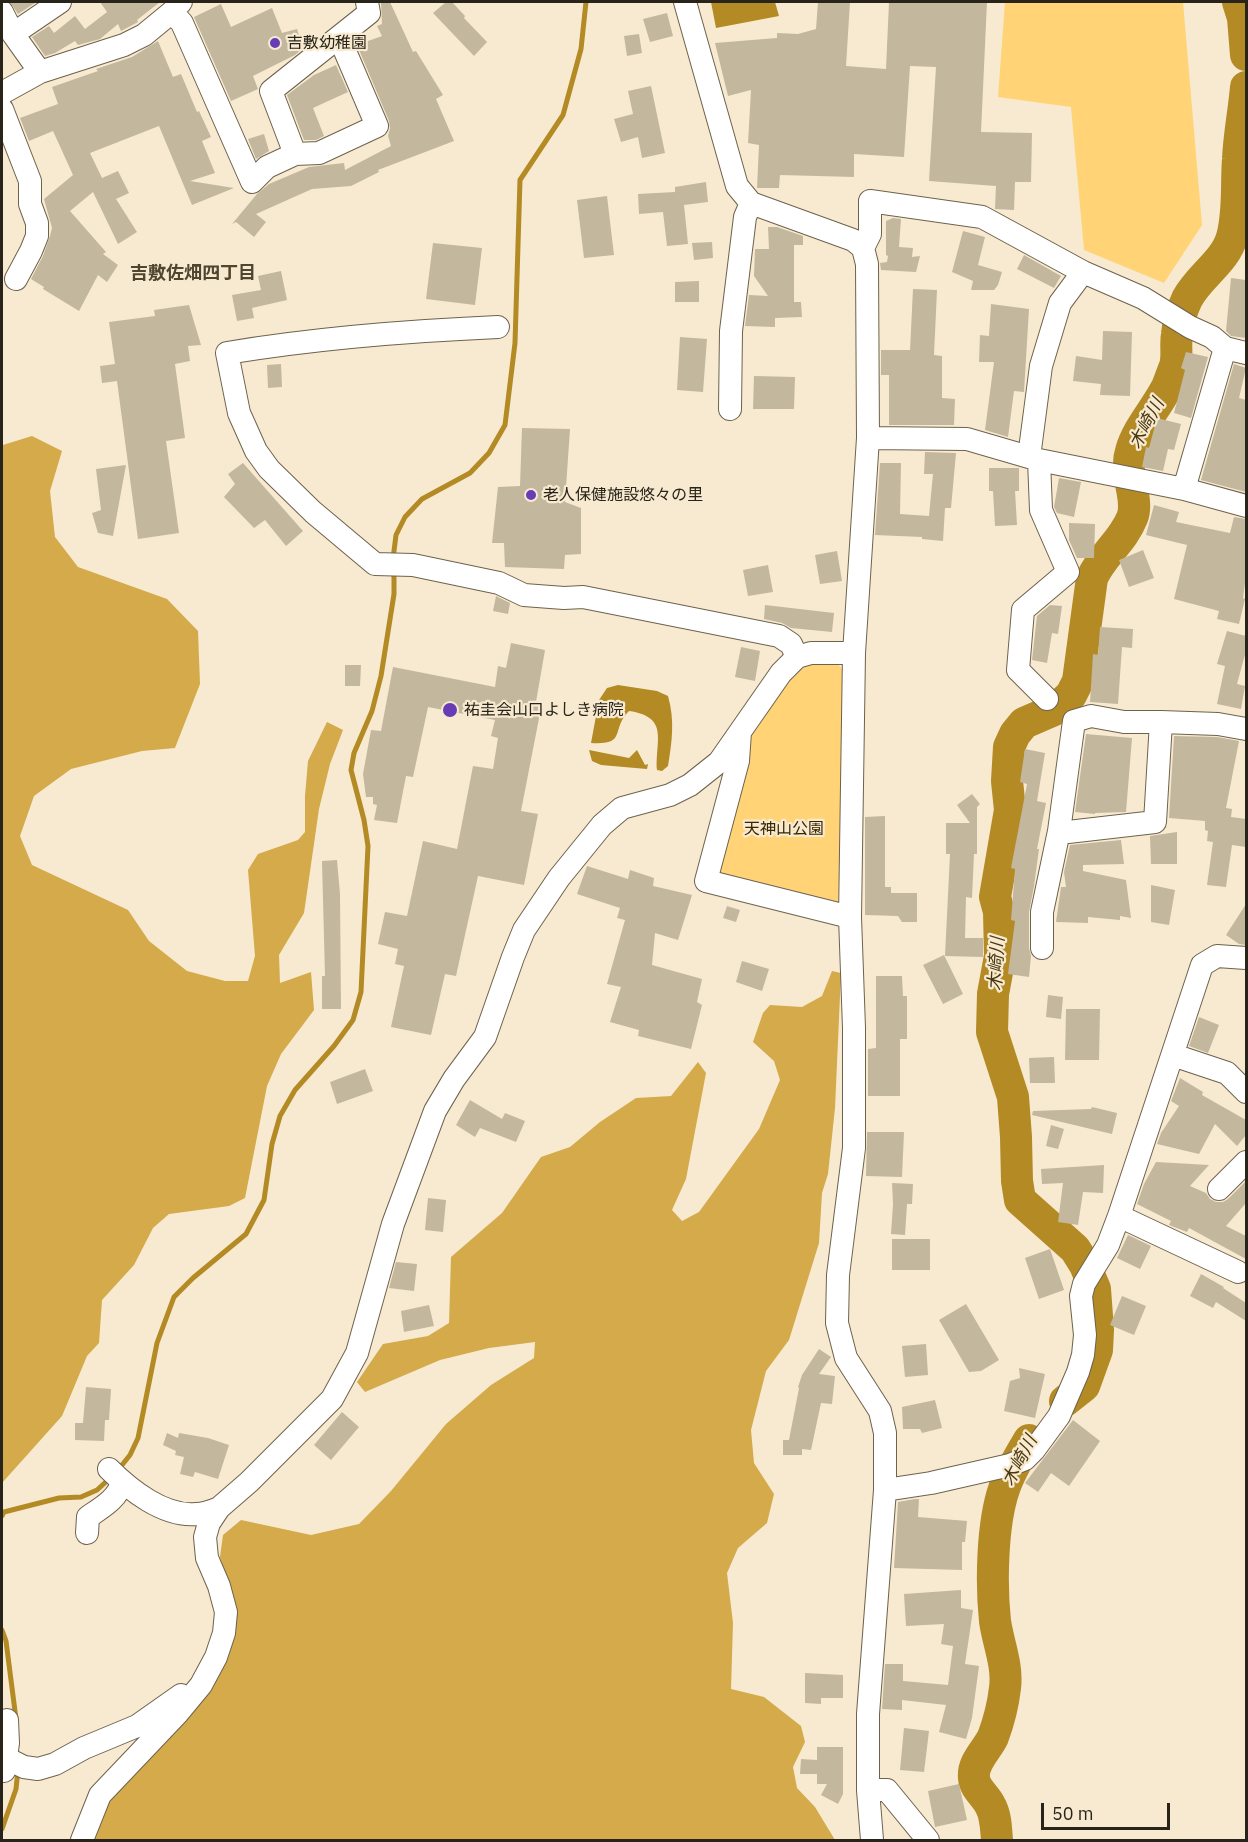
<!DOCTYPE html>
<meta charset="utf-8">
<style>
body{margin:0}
#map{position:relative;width:1248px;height:1842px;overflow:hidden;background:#f7ead0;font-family:"IBM Plex Sans",sans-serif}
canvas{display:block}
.frame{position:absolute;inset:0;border:3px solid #29241a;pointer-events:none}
.scale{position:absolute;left:1041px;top:1803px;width:129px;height:27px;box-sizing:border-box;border:3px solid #29241a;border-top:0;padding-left:8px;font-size:18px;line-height:21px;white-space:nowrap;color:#29241a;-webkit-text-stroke:4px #f7ead0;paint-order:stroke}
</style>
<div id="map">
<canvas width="1248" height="1842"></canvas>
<div class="frame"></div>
<div class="scale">50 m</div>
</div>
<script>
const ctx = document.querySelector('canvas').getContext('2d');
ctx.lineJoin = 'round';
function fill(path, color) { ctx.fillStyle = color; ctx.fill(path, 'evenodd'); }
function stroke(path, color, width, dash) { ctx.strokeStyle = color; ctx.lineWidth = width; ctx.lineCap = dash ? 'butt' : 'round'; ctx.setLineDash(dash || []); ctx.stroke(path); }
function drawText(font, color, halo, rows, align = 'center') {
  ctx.font = font + ' "IBM Plex Sans","Noto Sans JP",sans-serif'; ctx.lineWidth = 4.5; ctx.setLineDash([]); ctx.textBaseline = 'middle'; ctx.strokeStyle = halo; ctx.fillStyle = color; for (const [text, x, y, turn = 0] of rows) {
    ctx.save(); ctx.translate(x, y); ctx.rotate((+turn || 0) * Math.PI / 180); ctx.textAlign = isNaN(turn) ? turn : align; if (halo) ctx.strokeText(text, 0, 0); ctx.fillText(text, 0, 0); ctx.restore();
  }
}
fill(new Path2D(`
 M1005 2H1183L1202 225 1164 283 1084 250 1071 107 998 97Z
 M809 661 836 663 848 674 838 905 713 877 745 734 768 698Z`), '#ffd376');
fill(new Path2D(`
 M32 436 62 451 50 491 55 537 78 567 167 599 198 631 200 684 175 748 142 751 71 769 34 796 20 836 32 865 128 910 149 941 187 971 225 981H248L255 956 248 870 258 854 298 840 305 832V796L308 761 327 722 343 730 330 764 319 809 304 913 279 955 280 983 311 972 314 1010 281 1054 267 1086 245 1198 229 1206 169 1214 153 1228 134 1265 102 1300 99 1343 87 1356 62 1416 2 1483V448L3 445Z
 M832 971 841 973 835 1108 828 1174 822 1193 819 1243 789 1340 766 1371 751 1430 754 1463 774 1494 767 1523 738 1548 727 1573 733 1623 731 1689 764 1697 801 1726 805 1742 793 1767 797 1788 815 1807 835 1840H89L119 1784 170 1733 233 1601 220 1557 223 1535 241 1520 311 1535 359 1524 391 1491 446 1424 491 1385 534 1358 535 1342 489 1348 440 1360 365 1392 357 1382 383 1344 428 1336 449 1323 451 1257 502 1213 541 1157 570 1147 600 1122 636 1098 671 1096 698 1062 706 1073 686 1179 672 1210 682 1221 699 1212 759 1129 780 1080 774 1061 753 1042 763 1013 770 1005 802 1007 822 996Z`), '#d4aa4a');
fill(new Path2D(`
 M711 2H775L779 16 716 28Z
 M618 685 657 691 668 696C675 720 672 742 668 766L662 771 657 770C655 741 670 717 629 711 610 730 628 745 591 743L599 700 607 688Z
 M589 750 629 758 637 750 645 765 648 764 647 769 601 765 592 761Z`), '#b38a24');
stroke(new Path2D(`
 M393 559 396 535 405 517 422 499 470 473 489 453 505 425 515 343 520 180 563 115 581 49 586 2
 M118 1470 130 1455 138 1438 157 1343 174 1297 193 1278 246 1234 264 1200 272 1144 280 1116 295 1090 334 1046 353 1020 361 992 368 846 364 820 351 770 354 753 372 711 381 676 394 594V571
 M2 1516 4 1512 59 1498 81 1497 97 1490 109 1479
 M2 1630 6 1641 16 1719
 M2 1829 16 1789 18 1770`), '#b38a24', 5);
stroke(new Path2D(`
 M1238 2 1243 18 1246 55
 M1065 1401 1084 1386 1097 1350 1098 1330 1095 1289 1085 1265 1075 1249 1020 1200 1017 1181 1016 1137 1013 1097 992 1032 993 994 1000 956 999 912 995 897 1010 810 1007 781 1009 747 1015 734 1024 723 1054 710 1071 695 1078 681 1092 578C1102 555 1123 541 1132 518 1140 499 1123 475 1131 451 1138 427 1156 409 1167 387 1170 380 1172 373 1175 366 1178 356 1175 345 1177 334 1178 322 1182 310 1187 299 1199 276 1225 262 1232 237 1239 212 1236 184 1238 159 1239 135 1244 111 1246 87
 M997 1840C996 1829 996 1815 990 1805 985 1795 975 1789 974 1778 972 1762 987 1750 993 1737 999 1721 1003 1705 1005 1688 1008 1665 998 1643 995 1621 991 1584 992 1524 1004 1489 1010 1471 1020 1455 1029 1440`), '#b38a24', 32);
fill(new Path2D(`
 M10 2H34L35 3 18 14Z
 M100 2H160L137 20 138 22 121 31 118 24 100 39 78 45 75 41 55 53 45 56 32 37 49 26 54 33 75 16 85 29 107 12Z
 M381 2H390L413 52 416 51 443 95 436 99 454 141 378 170 379 172 351 186 312 189 256 214 266 222 254 237 236 222 232 224 257 194 269 184 309 167 344 163 345 170 391 146 388 136 390 128 389 121 357 45 382 36 377 26 382 24Z
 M446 2H452L465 16 464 18 487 42 474 56 433 13Z
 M818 2H850L846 66 886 69 889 2H987L981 132 1032 133 1031 182H1015L1014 210 995 209 996 186 929 181 936 67 910 66 904 157 854 154V177L780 175 779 188H757L759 145 748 143 751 90 728 96 715 43 777 38V33L798 34 816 29Z
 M221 4 231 27 272 8 282 33 297 29 303 48 295 55 253 76 258 89 231 101 194 17Z
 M667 13 673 36 650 42 643 19Z
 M639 34 642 53 627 56 624 36Z
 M158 41 173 77 181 74 197 112 199 111 211 137 202 141 215 173 190 181 234 188 192 205 159 126 90 153 102 178 118 171 129 193 116 199 137 232 118 244 93 192 70 211 106 252 103 254 118 265 107 282 98 275 79 311 43 289 44 287 31 279 43 256 50 236 52 228 44 199 73 175 53 131 29 141 20 118 58 104 52 87 98 71 96 69 132 57Z
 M336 65 348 92 313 108 324 136 316 140H304L287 95 314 75Z
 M651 86 665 153 642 158 638 137 621 142 614 119 633 114 628 91Z
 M264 134 269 151 256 159 248 139Z
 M706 182 708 202 684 205 688 244 667 246 663 212 639 214 638 194 675 192V187Z
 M607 196 614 255 584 258 577 200Z
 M893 218 901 219 899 247 913 248 912 257 920 256 916 272 881 270 880 263 887 262 888 256 886 255V221Z
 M768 227H777L803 236V245H794V302H801L802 317 775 318V327L745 326 749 295 768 296 754 276 755 249H769Z
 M963 231 985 237 978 265 1002 272 998 285 994 290H971L973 281 952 272Z
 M712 242 713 258 694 260 692 243Z
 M433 243 482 248 475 305 426 299Z
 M1024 255 1061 276 1054 288 1017 269Z
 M281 271 287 300 252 308 254 318 237 321 232 295 261 290 258 276Z
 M1231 278 1246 280V338L1231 336 1226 331Z
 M699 281V302H675V282Z
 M913 289 937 290 934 355 942 356V398L955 399 954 425H889V375H881V350H910Z
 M991 304 1029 309 1024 392 1014 391 1008 437 985 430 994 362H979L980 335 989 336Z
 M189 305 201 345 188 346 190 361 175 364 185 438 166 441 179 533 138 539 117 381 102 383 100 366 115 364 109 322 155 316 154 310Z
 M1103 331 1132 332 1130 396 1100 395 1101 384 1073 381 1076 356 1102 360Z
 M680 337 707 339 703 392 677 390Z
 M1186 352 1208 357 1191 418 1174 413 1185 370 1181 368Z
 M281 364 282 387 268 388 267 365Z
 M1234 364 1246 368 1239 398 1246 400V492L1201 480Z
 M754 376 795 377 794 409H753Z
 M1157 418 1181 424 1174 450 1168 449 1163 471 1142 467 1146 447 1149 448Z
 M522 428 570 429 565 502 581 508V554L565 555 564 569 505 567 504 543H492L498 487 520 486Z
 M925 452 956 453 951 508H945L943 541 922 539V537L875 535 880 463H901L900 514 929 516 933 474H924Z
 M243 463 303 531 286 546 265 520 254 528 224 497 235 484 228 474Z
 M126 465 113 536 98 533 92 513 101 510 96 469Z
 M989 468H1019V491H1015L1017 525 995 526 993 491H989Z
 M1059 478 1081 482 1074 517 1057 513 1054 507Z
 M1154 505 1179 512 1176 522 1230 533 1234 517 1246 519V576L1243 598 1245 599 1239 624 1217 619 1219 611 1174 599 1187 545 1146 535Z
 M1069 523 1095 524 1094 558H1077L1069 540Z
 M1143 550 1154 578 1129 587 1119 560Z
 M837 551 842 581 820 584 815 555Z
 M768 565 773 592 748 596 743 570Z
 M496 596 510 603 508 614 493 611Z
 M765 605 834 613 832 632 791 628 782 623 764 619Z
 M1050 605 1062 606 1058 634 1052 633 1047 663 1032 660 1037 616Z
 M1100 627 1133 629 1132 648 1122 647 1118 704 1090 702 1093 654 1098 655Z
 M1227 631 1246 636V651L1237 684 1245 686 1241 709 1217 704 1225 666 1217 664Z
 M511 643 545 650 536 702 542 703 521 811 538 814 524 885 478 876 456 976 445 974 431 1035 391 1027 404 966 395 964 398 949 378 944 385 912 407 916 423 841 457 849 473 766 493 769 498 738 491 736 495 720 428 707 413 777 406 776 397 823 374 820 377 805 373 804V797H366L363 774 371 730 381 731 393 667 495 687 498 666 506 668Z
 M741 647 760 651 755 681 735 677Z
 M345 665H361L360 686H345Z
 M1086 734 1132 738 1126 812 1095 813V814L1075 812Z
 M1174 736 1217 737 1239 741 1226 808 1232 809 1231 817 1246 819V847L1232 845 1226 887 1207 885 1213 842 1207 841 1208 831 1205 830V821L1169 818Z
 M1025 749 1045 753 1037 801 1046 803 1037 849H1039L1034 886 1029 912V948L1031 956 1029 977 1008 974 1015 921 1011 920 1015 869 1011 868 1027 784 1020 782Z
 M972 794 980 804 977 807V854H974L972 898 966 897 965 938H983V957L945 956 950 854H946V823H970L957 805Z
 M885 816V887H891V893H917V922H902L898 916 865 915V817Z
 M1177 832V864H1151L1150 836Z
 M1121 840 1124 864 1083 865V871L1126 880 1131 918 1120 916V920L1088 917V923L1056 922 1061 887H1066L1064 872 1070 845Z
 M337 860 340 894 341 1009H322V976H325L322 861Z
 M587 866 628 879 630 870 654 878 653 886 692 895 678 940 655 933 652 965 702 979 697 1002 702 1005 691 1049 638 1036 639 1030 610 1022 621 987 607 984 625 920 617 918 620 908 577 894Z
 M1151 885 1175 890 1169 925 1151 922Z
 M1246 904V945L1239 944 1226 935Z
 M727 906 740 910 736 922 723 918Z
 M944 955 963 994 943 1004 923 965Z
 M742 961 769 969 762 991 736 982Z
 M876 976H902L903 996H907V1039H900V1096H868V1049L876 1048Z
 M1048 995 1063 997 1061 1019 1046 1017Z
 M1066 1009H1100L1099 1060H1065Z
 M1199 1017 1219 1025 1208 1053 1189 1046Z
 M1054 1057 1055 1083H1030L1029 1058Z
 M365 1069 373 1091 337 1104 330 1082Z
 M1180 1078 1203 1092 1202 1095 1246 1120V1135L1237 1146 1215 1124 1199 1154 1157 1144 1161 1133 1179 1106 1171 1101Z
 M470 1100 502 1119 505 1113 525 1121 516 1142 480 1128 475 1137 456 1125Z
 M1092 1107 1117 1113 1112 1134 1032 1115 1033 1111 1091 1109Z
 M1051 1125 1064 1129 1058 1149 1046 1146Z
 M867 1132H904L902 1177 866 1176Z
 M1156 1162 1209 1165 1190 1186 1206 1193 1210 1199 1216 1202H1223L1228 1199 1246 1181V1203L1226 1226 1246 1236V1259L1189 1228 1187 1232 1169 1225 1171 1221 1137 1204 1144 1184Z
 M1104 1165 1103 1193 1083 1192 1078 1225 1058 1222 1063 1183 1042 1184 1041 1169Z
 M892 1183 913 1184 912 1204H907L905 1235 891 1234 893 1204Z
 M428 1198 446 1200 443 1232 425 1230Z
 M1128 1235 1151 1246 1140 1269 1117 1258Z
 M892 1239H930V1270H892Z
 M1050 1249 1064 1290 1039 1299 1025 1258Z
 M396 1262 417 1264 414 1291 389 1288Z
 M1201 1274 1224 1287 1223 1288 1246 1303V1321L1216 1302 1213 1308 1190 1296Z
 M1122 1296 1146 1306 1134 1335 1110 1325Z
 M966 1304 999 1360 981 1371 969 1372 939 1320Z
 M429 1305 434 1326 404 1332 401 1311Z
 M926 1344 928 1375 905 1377 902 1346Z
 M819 1349 831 1357 819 1374 835 1376 832 1404 821 1403 811 1450 802 1449V1455H783V1440H789L799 1388 798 1387 802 1375Z
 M1019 1368 1045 1374 1035 1418 1004 1411 1010 1381 1020 1378Z
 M86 1387 111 1389 109 1420H105L104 1441 75 1440V1423H83Z
 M935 1400 942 1428 922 1433 920 1429H903L902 1407Z
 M342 1412 359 1427 331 1460 314 1445Z
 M1073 1420 1100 1441 1069 1486 1051 1473 1038 1492 1025 1483Z
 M167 1433 178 1438 179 1433 208 1438 229 1445 218 1479 195 1472 193 1477 180 1474 184 1457 175 1455 176 1451 163 1445Z
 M915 1499H919L918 1517 967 1521 965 1542H962V1570L894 1568 898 1502Z
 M961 1590V1608L973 1610 965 1664 979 1666 972 1718 966 1739 939 1732 946 1705 902 1700V1710L882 1709 885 1664H903V1681L948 1685 953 1646 941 1644 944 1624 906 1626 904 1594Z
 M805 1673 843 1675V1698H821V1704L805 1703Z
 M904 1728 929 1731 924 1772 900 1770Z
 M817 1747H843V1794L838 1804 821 1795 827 1784H817V1774H800L801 1759 817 1760Z
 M959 1784 967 1820 935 1827 928 1791Z`), '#c3b79e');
const minor = new Path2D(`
 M685 2 737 186 751 203 853 240 863 248 867 264 868 438 854 653 850 917 854 1028V1148L838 1275 837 1323 846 1358 880 1411 885 1433V1490L868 1714V1790L872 1840
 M2 12 13 34 40 72
 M172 12 182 23 252 182 267 167 295 154 271 91 369 13 367 2
 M13 34 60 2
 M2 93 40 72 124 45 144 35 172 12 181 2
 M2 109 30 181V204L37 223V236L31 251 16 279
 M295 154 319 153 377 126 339 37
 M863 248 870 234V201L982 217 1083 272 1143 298 1190 327 1212 337 1225 348 1246 353
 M498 327C406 331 317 338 227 353L239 413 256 451 269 469 313 512 375 564 413 565 499 583 524 595 564 598 583 597 779 636 791 644 797 657
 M1225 348 1184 489 1246 506
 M730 409 731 331 745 217 751 203
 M868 438 967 439 1039 460 1184 489
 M1029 457 1041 366 1060 303 1083 272
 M1039 460 1041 510 1068 572 1023 610 1018 670 1047 699
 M740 732 738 761 706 881 850 917
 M1059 831 1068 832 1155 822 1161 722 1218 724 1246 729
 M1042 948V912L1059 831 1074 721 1091 716 1124 722H1161
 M1173 1055 1227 1073 1246 1092
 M1219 1189 1246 1162
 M1119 1216 1238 1272
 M109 1469C130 1490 164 1517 196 1514 204 1514 212 1511 219 1508
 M885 1490 931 1483 1010 1465 1025 1459 1034 1450 1059 1416 1078 1372 1083 1355 1085 1335 1081 1296 1084 1284 1108 1245 1119 1216 1202 965 1217 956 1246 958
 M87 1533 88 1517C101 1508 118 1499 122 1482
 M2 1756 24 1767 38 1769 55 1764 84 1748 137 1726 181 1695
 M4 1771 8 1743 7 1720
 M868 1790H887L928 1840
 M82 1840 100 1795 177 1714 201 1685 216 1657 224 1633 226 1612 219 1586 207 1558 205 1537 209 1523 219 1508 249 1482 332 1399 357 1353 393 1224 435 1111 454 1079 485 1037 513 957 524 930 559 878 602 825 622 808 670 795 690 785 719 762 781 673 797 657 811 653H854`);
stroke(minor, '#6e624c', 24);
stroke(minor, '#fff', 22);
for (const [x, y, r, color] of [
 [275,43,6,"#673cb4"],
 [531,495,6,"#673cb4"],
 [450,710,8,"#673cb4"]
]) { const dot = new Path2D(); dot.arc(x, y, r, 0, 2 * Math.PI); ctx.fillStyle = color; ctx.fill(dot); stroke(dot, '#f7ead0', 2); }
drawText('16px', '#29241a', '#f7ead0', [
 ["吉敷幼稚園",287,43],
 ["老人保健施設悠々の里",543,495],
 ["祐圭会山口よしき病院",464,710]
], 'left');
drawText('16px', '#372600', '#f7ead0', [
 ["天神山公園",784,829]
]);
drawText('bold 18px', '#504630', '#f7ead0', [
 ["吉敷佐畑四丁目",193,274]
]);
drawText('italic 18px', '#49380f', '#f7ead0', [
 ["木崎川",1147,424,-62],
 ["木崎川",997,964,-87],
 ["木崎川",1020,1461,-62]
]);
</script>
